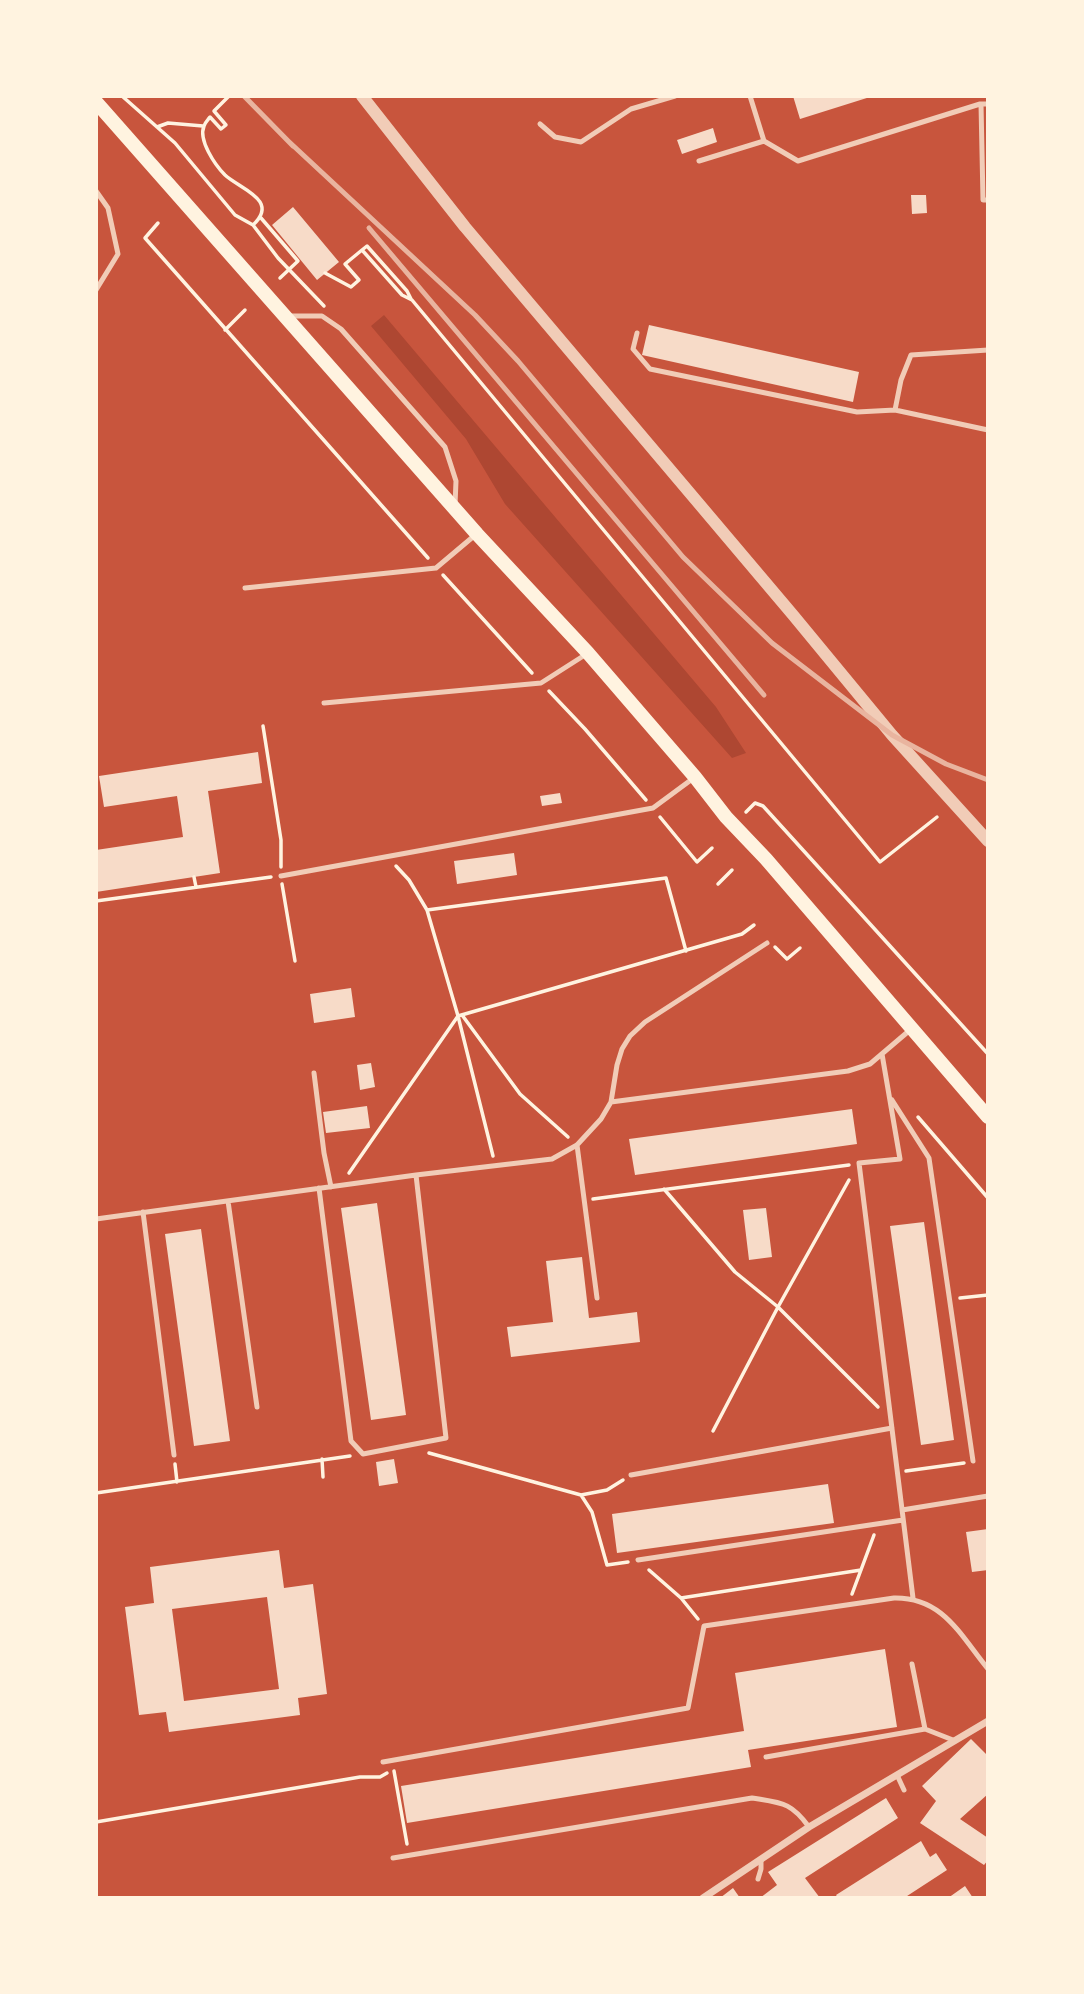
<!DOCTYPE html>
<style>
body{margin:0}
#map{position:relative;width:1084px;height:1994px;overflow:hidden;background:#c8553d;font-family:"Roboto Serif",serif}
canvas{display:block}
.frame{position:absolute;inset:0;border:98px solid #fff3e0;pointer-events:none}
</style>
<div id="map">
<canvas width="1084" height="1994"></canvas>
<div class="frame"></div>
</div>
<script>
const ctx = document.querySelector('canvas').getContext('2d');
ctx.lineJoin = 'round';
function fill(path, color) { ctx.fillStyle = color; ctx.fill(path, 'evenodd'); }
function stroke(path, color, width, dash) { ctx.strokeStyle = color; ctx.lineWidth = width; ctx.lineCap = dash ? 'butt' : 'round'; ctx.setLineDash(dash || []); ctx.stroke(path); }
fill(new Path2D(`
 M384 315 716 707 746 753 732 758 505 504 466 439 371 326Z`), '#ae4732');
fill(new Path2D(`
 M793 96H870V97L800 119Z
 M713 128 717 142 682 154 677 140Z
 M911 195H926L927 213 912 214Z
 M293 207 339 262 317 280 272 225Z
 M649 325 859 372 853 402 642 355Z
 M258 752 262 783 208 791 220 873 96 892V850L183 837 177 796 104 807 99 776Z
 M560 793 562 803 542 806 540 796Z
 M514 853 517 875 457 884 454 861Z
 M351 988 355 1017 314 1023 310 994Z
 M371 1063 375 1087 360 1090 357 1065Z
 M367 1106 370 1128 326 1133 323 1112Z
 M852 1109 857 1144 635 1175 629 1139Z
 M377 1203 406 1415 371 1420 341 1208Z
 M766 1208 772 1257 749 1260 743 1210Z
 M924 1222 954 1440 921 1445 890 1226Z
 M201 1229 230 1441 194 1446 165 1234Z
 M582 1257 589 1318 637 1312 640 1342 511 1357 507 1327 553 1322 546 1261Z
 M394 1459 398 1483 379 1486 376 1462Z
 M828 1484 834 1523 617 1553 612 1514Z
 M988 1529V1570L972 1572 966 1532Z
 M279 1550 284 1588 313 1584 327 1694 298 1698 300 1715 169 1732 166 1712 139 1715 125 1607 154 1603 150 1567ZM267 1597 279 1689 184 1701 172 1609Z
 M885 1649 897 1727 748 1750 751 1767 407 1823 401 1786 744 1731 735 1673Z
 M971 1739 988 1756V1794L960 1819 988 1838V1860L984 1865 920 1823 936 1801 922 1786Z
 M886 1798 898 1818 805 1878 820 1898H760L777 1885 768 1872Z
 M921 1841 930 1857 936 1853 947 1870 904 1898H838L836 1895Z
 M965 1886 973 1898H948Z
 M733 1888 740 1898H720Z`), '#f7dbc8');
stroke(new Path2D(`
 M122 96 175 143 235 215 253 225 278 258 324 306
 M229 96 214 111 226 125 221 129 210 117C208 120 205 122 204 126 198 140 215 165 225 175 240 189 280 200 253 225
 M157 127 168 123 203 126
 M261 218 298 261 280 278
 M158 223 145 238 428 558
 M362 250 367 246 407 291 411 299
 M325 273 351 287 359 280 345 264 362 250 402 295 412 300 880 862 937 817
 M225 330 245 310
 M443 575 532 673
 M549 691 585 729 646 800
 M263 726 281 840V867
 M746 812 755 803 763 806 988 1054
 M660 817 697 862 712 848
 M396 866 409 880 427 910
 M194 877 196 887
 M282 884 295 961
 M718 884 732 870
 M96 901 271 877
 M775 947 787 959 800 948
 M686 951 666 878 427 910 458 1016 742 934 754 925
 M462 1015 520 1094 568 1137
 M918 1117 988 1198
 M349 1173 458 1016 493 1156
 M664 1189 735 1272 778 1307 878 1407
 M593 1199 849 1165
 M960 1298 988 1295
 M713 1431 778 1307 849 1180
 M429 1453 581 1495 607 1490 623 1480
 M322 1459 323 1477
 M175 1464 177 1482
 M906 1471 964 1463
 M96 1493 350 1456
 M581 1495 592 1512 607 1565 628 1562
 M649 1570 681 1598 698 1619
 M852 1594 874 1535
 M681 1598 861 1570
 M394 1771 407 1844
 M96 1822 360 1777H380L387 1773`), '#fff3e0', 3.5);
stroke(new Path2D(`
 M750 96 764 141 798 161 980 104H988
 M981 104 983 200H988
 M540 124 555 137 581 142 631 109 675 96
 M699 161 764 141
 M96 191 108 208 118 254 96 290
 M289 316H322L341 329 445 447 456 481 455 505
 M637 333 633 349 650 369 857 412 895 410 988 430
 M895 410 901 380 911 355 988 350
 M245 588 436 568 474 536
 M324 703 541 683 588 653
 M281 876 653 808 695 777
 M882 1054 900 1159 859 1163 913 1598
 M314 1073 324 1153 331 1187
 M892 1100 929 1158 973 1461
 M611 1102 848 1071 870 1064 910 1030
 M577 1145 597 1298
 M319 1188 351 1441 363 1454 446 1438 416 1175
 M228 1201 257 1407
 M143 1212 174 1455
 M96 1219 416 1175 552 1159 577 1145 601 1119 611 1102 617 1065 622 1049 630 1036 645 1022 767 943
 M631 1475 892 1428
 M902 1510 988 1496
 M638 1560 903 1520
 M912 1664 925 1729
 M766 1757 925 1729 953 1740
 M383 1762 688 1708 704 1626 894 1598C943 1597 960 1635 988 1669
 M897 1775 904 1790
 M393 1858 752 1798C782 1803 791 1802 809 1827
 M758 1879 761 1869V1860`), '#f1ccb7', 5);
stroke(new Path2D(`
 M703 1898 809 1827 988 1721`), '#f1ccb7', 7);
stroke(new Path2D(`
 M362 96 465 227 793 615 892 735 988 841`), '#f1ccb7', 12);
stroke(new Path2D(`
 M96 102 477 534 588 653 695 777 726 817 766 859 988 1117`), '#fff3e0', 14);
stroke(new Path2D(`
 M244 96 293 146
 M286 139 475 315 518 361 683 557 772 643 892 735 946 764 988 780
 M369 228 764 695`), '#e9b49f', 5);
</script>
